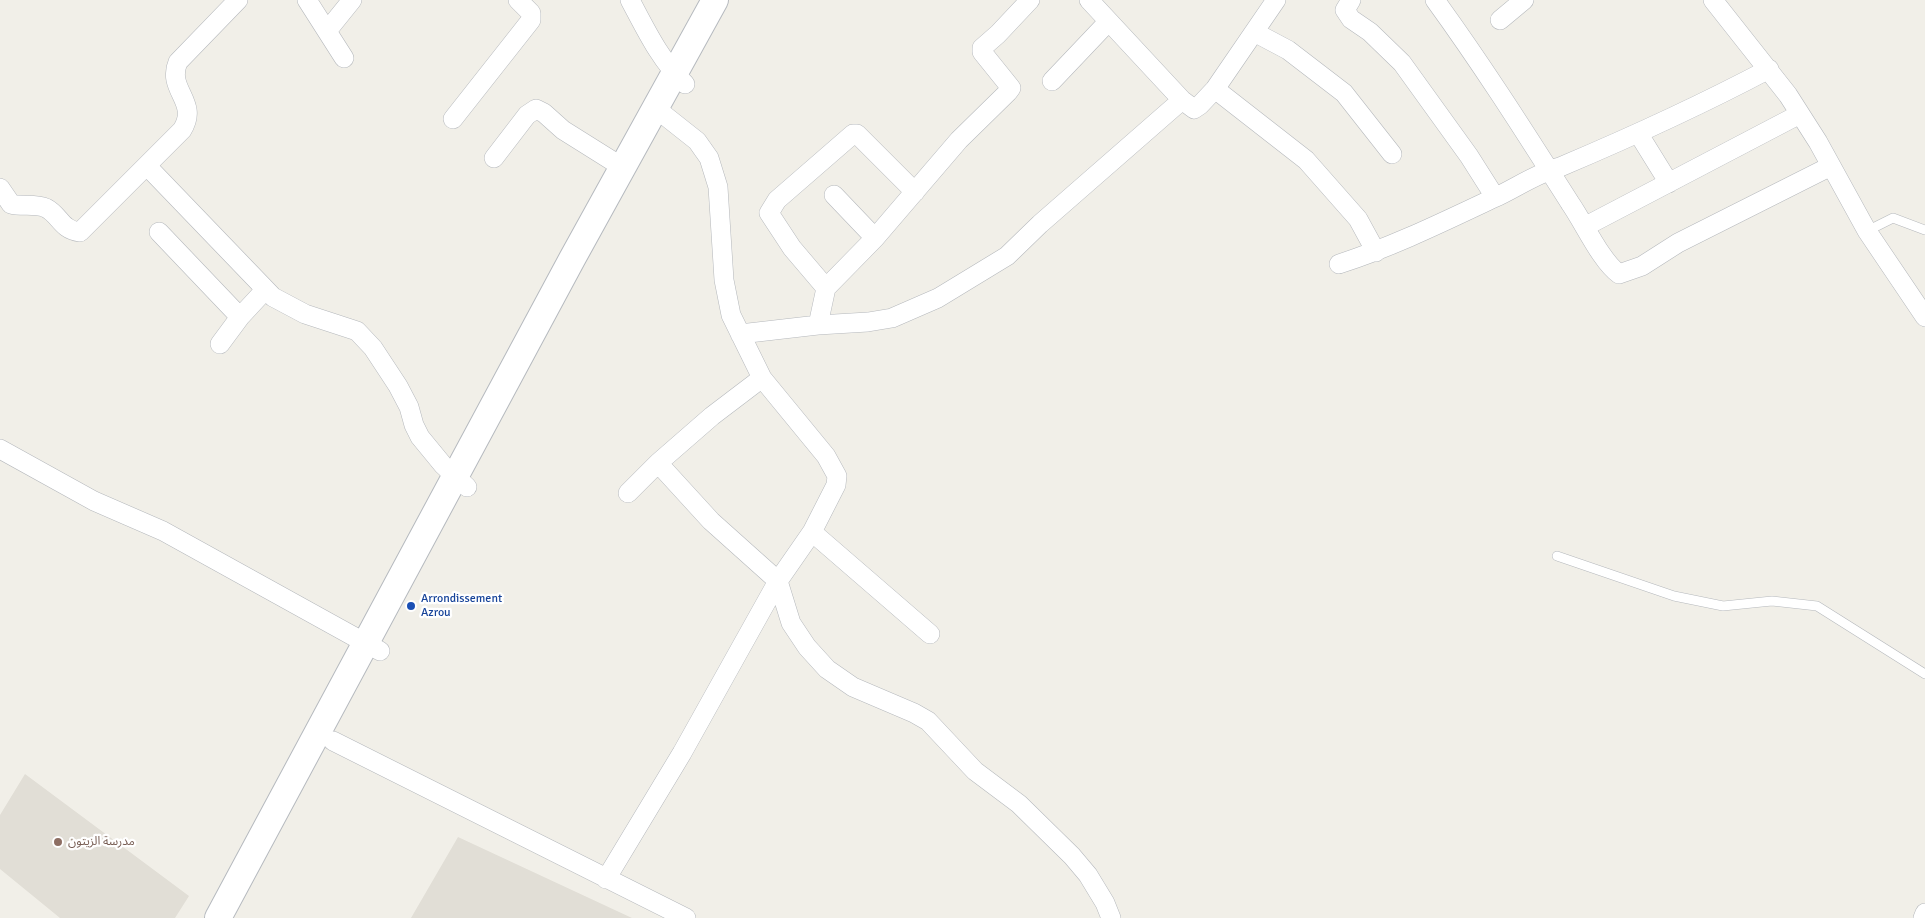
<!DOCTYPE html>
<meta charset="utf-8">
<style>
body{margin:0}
canvas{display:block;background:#f1efe8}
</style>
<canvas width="1925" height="918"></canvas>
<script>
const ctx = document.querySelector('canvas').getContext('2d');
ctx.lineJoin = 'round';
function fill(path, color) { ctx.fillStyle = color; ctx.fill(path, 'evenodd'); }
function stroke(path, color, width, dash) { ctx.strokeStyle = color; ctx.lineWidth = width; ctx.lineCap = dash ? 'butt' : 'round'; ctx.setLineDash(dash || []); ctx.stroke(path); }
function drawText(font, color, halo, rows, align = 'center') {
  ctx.font = font + ' Signika,"Noto Sans Arabic",sans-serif'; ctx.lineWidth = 4.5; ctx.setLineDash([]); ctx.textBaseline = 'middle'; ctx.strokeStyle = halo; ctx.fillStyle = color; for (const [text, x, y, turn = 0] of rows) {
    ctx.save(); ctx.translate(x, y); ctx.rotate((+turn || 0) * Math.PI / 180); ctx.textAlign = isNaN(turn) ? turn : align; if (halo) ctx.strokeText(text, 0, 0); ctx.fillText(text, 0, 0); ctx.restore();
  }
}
fill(new Path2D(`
 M25 774 189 896 175 918H60L0 869V815Z
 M458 837 632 918H411Z`), '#e1ded6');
const lane = new Path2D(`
 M1867 231 1893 218 1925 230
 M1557 556 1674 596 1723 606 1772 601 1817 606 1925 674`);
const street = new Path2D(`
 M307 0 344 58
 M630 0C646 30 660 60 685 84
 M1089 0 1182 100 1194 109 1200 105 1215 89 1276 0
 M1351 0 1345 10 1351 19 1370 32 1402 63 1469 156 1495 197
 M1435 0C1483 66 1526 134 1570 203 1584 223 1601 261 1619 274L1642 266 1678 243 1831 166
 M1713 0 1788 95 1818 142 1867 231 1925 317
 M1500 20 1524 0
 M327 31 352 0
 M1254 32 1288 50 1344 93 1392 154
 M1052 81 1108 22
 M1215 89 1306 160 1358 219 1376 252
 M453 119 531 20V13L518 0
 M1638 133 1669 183
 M494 158 527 115 536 109 544 113 563 130 622 167
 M147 166 273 297 305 314 357 331 373 348 398 386 409 407 414 425 420 437 443 465 467 487
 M0 188 11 204C22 207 35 203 46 208 60 215 61 230 80 232L182 130C200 102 166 90 178 62L238 0
 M834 195 875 238
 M1586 226 1800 114
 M159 232 240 317
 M1339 264C1392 247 1443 222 1494 198 1516 188 1537 173 1560 167 1631 137 1701 105 1769 69
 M826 288 792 248 769 213 777 200 853 134H857L915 192
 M818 325 826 288 875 238 959 140 1008 92 1011 88 982 52V48L998 34 1030 0
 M740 334 818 325 868 322 892 318 938 298 1007 256 1040 224 1182 100
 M220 344 240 317 265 290
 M0 449 94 501 163 531 380 651
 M658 463 712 416 762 378
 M628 493 658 463 711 521 778 581 791 623 807 647 827 669 853 687 914 713 928 721 975 771 1019 804 1072 856 1088 875 1105 903 1111 918
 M812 532 930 634
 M333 741 686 918
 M606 879 682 753 778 581 812 532 836 485 837 476 826 456 762 378 731 315 724 280 718 187 709 158 697 141 654 107
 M1923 918 1925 913`);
const secondary = new Path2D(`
 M218 918 572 259 715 0`);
stroke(lane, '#b5b8bc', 10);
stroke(street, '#b5b8bc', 20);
stroke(secondary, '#b6babf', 28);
stroke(lane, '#fff', 9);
stroke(street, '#fff', 19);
stroke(secondary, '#fff', 26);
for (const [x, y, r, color] of [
 [411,606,5,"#1a4fb4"],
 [58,842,5,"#8d6e63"]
]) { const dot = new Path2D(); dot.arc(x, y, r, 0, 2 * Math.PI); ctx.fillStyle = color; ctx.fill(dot); stroke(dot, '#fff', 2); }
drawText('12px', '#164399', '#fff', [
 ["Arrondissement",421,599],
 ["Azrou",421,613]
], 'left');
drawText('12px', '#785e54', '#fff', [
 ["مدرسة الزيتون",68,842]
], 'left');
</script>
